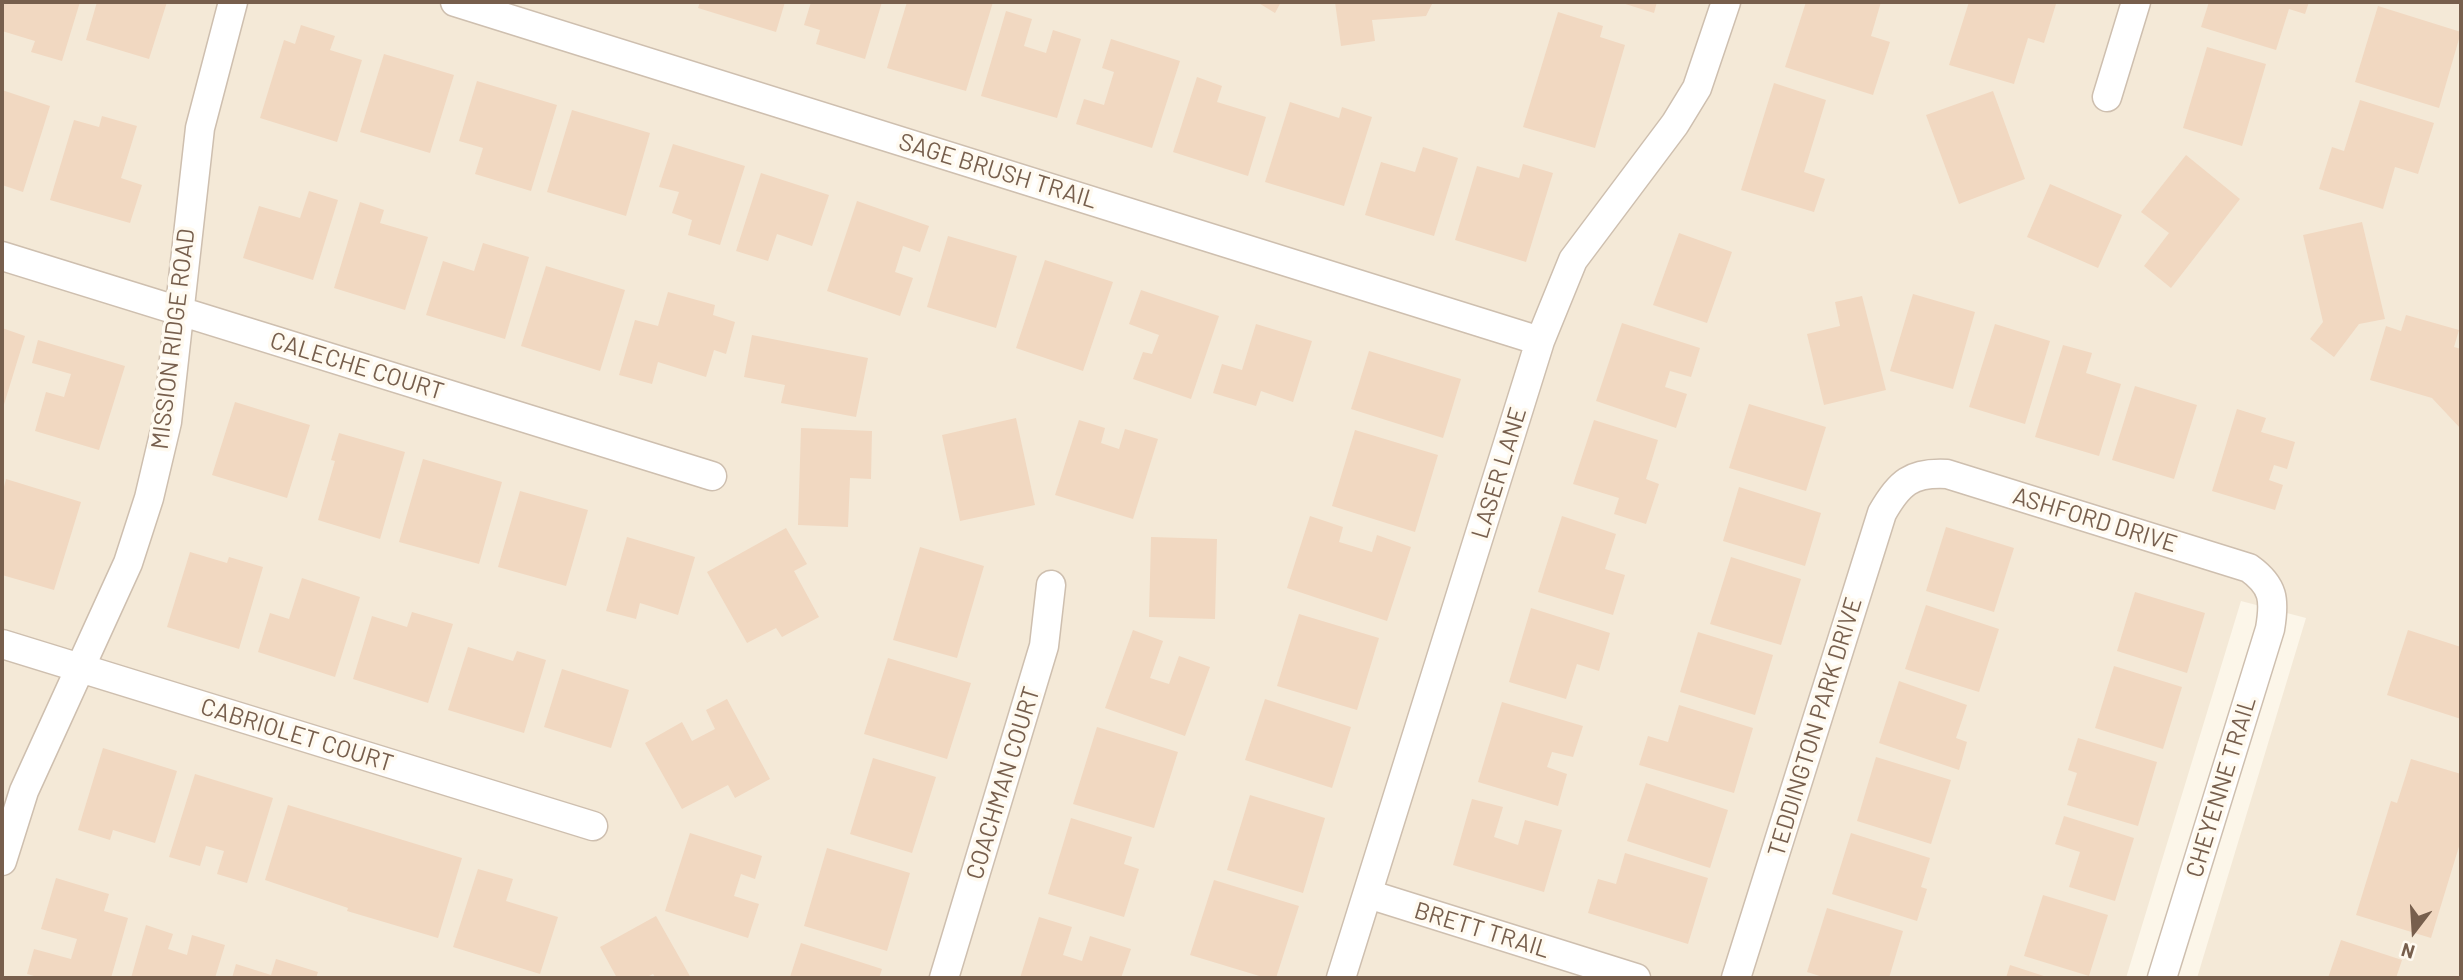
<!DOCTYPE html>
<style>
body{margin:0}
#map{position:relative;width:2463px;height:980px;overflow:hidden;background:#fcf6e9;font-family:Barlow,sans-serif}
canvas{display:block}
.frame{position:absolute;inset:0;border:4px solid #775f4d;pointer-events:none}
.north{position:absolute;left:2379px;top:896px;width:70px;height:70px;-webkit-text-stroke:5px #fffaf0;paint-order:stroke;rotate:197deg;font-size:19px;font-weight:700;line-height:28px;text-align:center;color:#775f4d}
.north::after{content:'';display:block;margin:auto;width:24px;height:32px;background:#775f4d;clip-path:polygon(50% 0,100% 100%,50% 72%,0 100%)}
</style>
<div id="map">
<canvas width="2463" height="980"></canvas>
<div class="frame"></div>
<div class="north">N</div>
</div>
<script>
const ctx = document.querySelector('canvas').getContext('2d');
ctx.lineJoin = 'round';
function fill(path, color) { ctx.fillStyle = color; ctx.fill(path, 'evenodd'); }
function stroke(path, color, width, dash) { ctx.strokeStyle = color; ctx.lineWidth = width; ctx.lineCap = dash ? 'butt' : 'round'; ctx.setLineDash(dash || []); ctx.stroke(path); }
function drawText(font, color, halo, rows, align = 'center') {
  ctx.font = font + ' Barlow,sans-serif'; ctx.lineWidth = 7; ctx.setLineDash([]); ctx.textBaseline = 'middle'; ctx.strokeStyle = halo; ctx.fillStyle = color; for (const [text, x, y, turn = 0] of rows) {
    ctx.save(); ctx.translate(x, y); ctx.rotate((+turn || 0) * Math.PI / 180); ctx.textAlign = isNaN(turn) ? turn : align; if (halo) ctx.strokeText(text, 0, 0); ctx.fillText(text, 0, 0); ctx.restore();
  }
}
fill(new Path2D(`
 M2 2H2461V978H2197L2306 618 2241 601 2126 978H2Z`), '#f4e9d7');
fill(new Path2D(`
 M2 2H80L62 61 31 52 35 41 2 31Z
 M97 2H167L149 59 86 40Z
 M700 2H785L776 32 698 8Z
 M811 2H882L865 59 816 44 820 30 804 25Z
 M907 2H993L966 91 887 68Z
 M1257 2H1281L1275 13Z
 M1335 2H1433L1426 16 1372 20 1375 41 1341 46Z
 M1619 2H1657L1654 13Z
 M1806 2H1881L1871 36 1890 42 1873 95 1785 67Z
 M1969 2 2056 4 2044 43 2028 38 2014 84 1949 65Z
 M2209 2H2309L2305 14 2289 9 2276 50 2201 27Z
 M2378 6 2461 32 2439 108 2355 82Z
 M1006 11 1032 19 1024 46 1046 53 1053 30 1081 39 1057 118 981 96Z
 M1558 12 1603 26 1600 37 1625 45 1595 148 1523 127Z
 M301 25 335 36 330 50 362 60 337 142 260 118 284 40 295 44Z
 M1111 39 1180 61 1152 148 1076 124 1084 99 1104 105 1114 72 1102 68Z
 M2207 47 2266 64 2242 146 2183 128Z
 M384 54 454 75 430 153 360 132Z
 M1197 77 1222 86 1217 102 1266 117 1248 176 1173 152Z
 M477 81 557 105 531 191 475 174 483 148 459 141Z
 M1774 83 1826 100 1804 172 1825 179 1814 212 1741 190Z
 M2 90 50 106 23 192 2 185Z
 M1993 91 2025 179 1959 204 1926 115Z
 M2360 100 2434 123 2418 174 2395 167 2383 209 2319 189 2332 147 2344 151Z
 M1290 102 1339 118 1342 107 1372 117 1344 206 1265 182Z
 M572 110 650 133 626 216 547 192Z
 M102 116 137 126 121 178 142 185 130 223 50 200 74 120 99 127Z
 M673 144 745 166 720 245 688 235 692 220 672 213 679 192 659 187Z
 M1423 147 1458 158 1434 236 1365 215 1381 162 1415 172Z
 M2186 155 2240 199 2171 288 2144 266 2169 233 2141 212Z
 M1523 164 1553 173 1526 262 1455 240 1477 166 1519 178Z
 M761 173 829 195 812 246 777 234 768 261 736 251Z
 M2050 184 2122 215 2098 268 2027 237Z
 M309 191 338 200 313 280 243 258 259 206 300 218Z
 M857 201 929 226 920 252 903 246 895 272 913 278 900 316 827 291Z
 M360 202 384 210 380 223 428 237 405 310 334 288Z
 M2362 222 2385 319 2359 324 2334 357 2310 339 2323 322 2303 235Z
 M1679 233 1732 252 1707 323 1653 305Z
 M948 236 1017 256 996 328 927 307Z
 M483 243 529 257 505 339 426 315 443 261 474 271Z
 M1045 260 1113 282 1083 371 1016 348Z
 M546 266 625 290 600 371 521 346Z
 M1141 290 1219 316 1191 399 1133 379 1143 352 1152 354 1159 335 1129 324Z
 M668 292 715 305 713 315 735 322 726 354 714 350 706 377 658 362 652 384 619 375 635 320 658 326Z
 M1913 294 1975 312 1953 389 1890 371Z
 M1862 296 1886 390 1824 405 1807 334 1840 326 1835 302Z
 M2406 315 2459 330 2454 347 2461 349V429L2432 398 2370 380 2386 326 2401 331Z
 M1622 323 1700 348 1691 377 1670 371 1665 387 1687 394 1676 428 1596 401Z
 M1256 324 1312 341 1293 402 1261 391 1256 406 1213 393 1222 364 1242 370Z
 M1995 324 2050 341 2025 424 1969 407Z
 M2 328 25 336 2 411Z
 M752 335 868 358 856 417 781 403 785 385 744 377Z
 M38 340 125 366 99 450 35 431 46 392 64 397 71 374 32 363Z
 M2063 345 2092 353 2086 373 2121 384 2099 456 2035 437Z
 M1369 351 1461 379 1443 438 1351 409Z
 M2135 386 2197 405 2174 479 2112 460Z
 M235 402 310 425 287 498 212 475Z
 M1749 404 1826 427 1806 491 1729 468Z
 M2237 409 2266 418 2261 432 2295 442 2287 469 2274 465 2269 480 2283 485 2275 510 2212 491Z
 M1016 418 1035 505 960 521 942 435Z
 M1079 420 1105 428 1101 443 1119 449 1125 429 1158 439 1133 519 1055 495Z
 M1594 420 1658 440 1646 479 1659 484 1646 524 1614 514 1619 498 1573 484Z
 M801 428 872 431 871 479 850 478 848 527 798 525Z
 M1355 430 1438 455 1415 532 1332 506Z
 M339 433 405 452 380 539 318 520 335 461 331 460Z
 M423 459 502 482 479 564 399 542Z
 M6 479 81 502 54 590 2 575V495Z
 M1739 487 1821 513 1805 566 1723 541Z
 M520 491 588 510 566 586 498 567Z
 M1310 516 1343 527 1339 542 1372 552 1377 535 1411 547 1387 621 1287 588Z
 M1562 516 1616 534 1605 569 1625 575 1613 615 1538 592Z
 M1946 527 2014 548 1994 612 1926 591Z
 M786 528 807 564 794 571 819 617 782 637 776 628 747 643 707 572Z
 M627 537 695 557 678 615 640 603 636 619 606 611Z
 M1151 537 1217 539 1215 619 1149 617Z
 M920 547 984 566 957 658 893 640Z
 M190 552 227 563 229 557 263 567 239 649 167 627Z
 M1731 557 1801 579 1781 645 1710 624Z
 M302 578 360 597 335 677 258 652 270 613 289 619Z
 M2135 592 2205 613 2187 673 2117 651Z
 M1926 605 1999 629 1979 692 1905 669Z
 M1531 608 1610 633 1599 671 1577 664 1566 699 1509 682Z
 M412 612 453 624 428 703 353 679 372 616 407 627Z
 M1299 614 1379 638 1357 710 1277 686Z
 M1133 630 1163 641 1150 678 1169 684 1179 656 1210 667 1185 736 1105 708Z
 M2408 630 2461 647V719L2387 695Z
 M1698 632 1773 655 1755 715 1680 692Z
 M468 647 513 661 517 651 546 660 524 733 448 710Z
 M888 658 971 683 947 759 864 734Z
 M2114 666 2182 687 2163 749 2095 728Z
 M562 669 629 690 611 748 544 727Z
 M1899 681 1967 705 1956 738 1967 742 1959 770 1879 743Z
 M727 699 770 779 735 798 728 785 682 809 645 743 682 722 692 741 715 729 706 710Z
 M1265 699 1351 727 1332 788 1245 760Z
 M1502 702 1583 726 1573 757 1552 752 1547 767 1567 774 1558 806 1478 782Z
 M1679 705 1753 728 1734 793 1639 765 1648 736 1668 742Z
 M1097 727 1178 752 1154 828 1073 804Z
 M2078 738 2157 762 2138 826 2067 805 2077 773 2068 770Z
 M103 748 177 771 155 843 113 830 110 840 78 830Z
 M1876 757 1951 780 1931 844 1857 821Z
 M873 758 936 777 912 853 850 834Z
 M2411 759 2461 774V840L2431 938 2356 915 2391 801 2397 803Z
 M195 774 273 798 247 883 217 874 224 851 206 846 200 866 169 857Z
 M1646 783 1728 810 1710 868 1627 841Z
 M1250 795 1325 818 1303 893 1227 870Z
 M1472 799 1503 807 1494 837 1518 845 1525 820 1562 830 1544 892 1453 865Z
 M288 805 462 858 438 938 347 911 348 908 265 880Z
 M2064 816 2134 838 2115 901 2069 887 2080 852 2055 844Z
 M1071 818 1132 837 1124 864 1139 869 1124 917 1048 894Z
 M690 833 762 856 755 879 741 874 734 896 759 904 748 938 665 911Z
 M1851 833 1930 858 1921 887 1927 889 1917 921 1832 894Z
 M827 848 910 873 887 951 804 926Z
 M1625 853 1708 878 1688 944 1588 913 1598 879 1616 884Z
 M478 869 513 879 506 901 558 917 540 974 453 947Z
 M56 878 109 894 104 911 128 918 111 978H41L27 974 34 949 71 959 77 939 41 929Z
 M1214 880 1299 906 1276 978H1266L1190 955Z
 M2043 895 2108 915 2089 976 2024 956Z
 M1827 908 1903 931 1889 978H1826L1807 972Z
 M656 916 691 978H656L653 974 645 978H617L600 947Z
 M1039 917 1072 927 1063 955 1082 961 1090 936 1131 949 1121 978H1020Z
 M146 925 173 934 168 949 187 955 192 935 225 945 215 978H131Z
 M2341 940 2402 960 2396 978H2328Z
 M801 943 882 969 879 978 790 977Z
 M276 959 318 972 316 978H232L236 964 271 975Z
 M2010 965 2050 978H2006Z`), '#f1d8c1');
const minor = new Path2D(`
 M455 2 1540 341
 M2107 97 2136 2
 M2 256 712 476
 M2 644 593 826
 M2 861 24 791 128 563 149 498 167 422 200 128 233 2
 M1368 894 1636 978
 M944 978 1044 646 1051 585
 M1341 978 1540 341 1573 260 1675 124 1697 88 1726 2
 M1736 978 1882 513C1899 483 1911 472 1947 474L2249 568C2274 586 2275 600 2270 629L2162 978`);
stroke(minor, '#cebfaf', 31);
stroke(minor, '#fff', 28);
drawText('24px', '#775f4d', '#fffaf0', [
 ["SAGE BRUSH TRAIL",998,171,17],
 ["MISSION RIDGE ROAD",173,339,-83],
 ["CALECHE COURT",357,366,17],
 ["LASER LANE",1499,473,-73],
 ["ASHFORD DRIVE",2095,520,17],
 ["TEDDINGTON PARK DRIVE",1815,727,-73],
 ["CABRIOLET COURT",297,735,17],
 ["COACHMAN COURT",1003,783,-73],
 ["CHEYENNE TRAIL",2221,787,-73],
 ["BRETT TRAIL",1482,930,17]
]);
</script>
